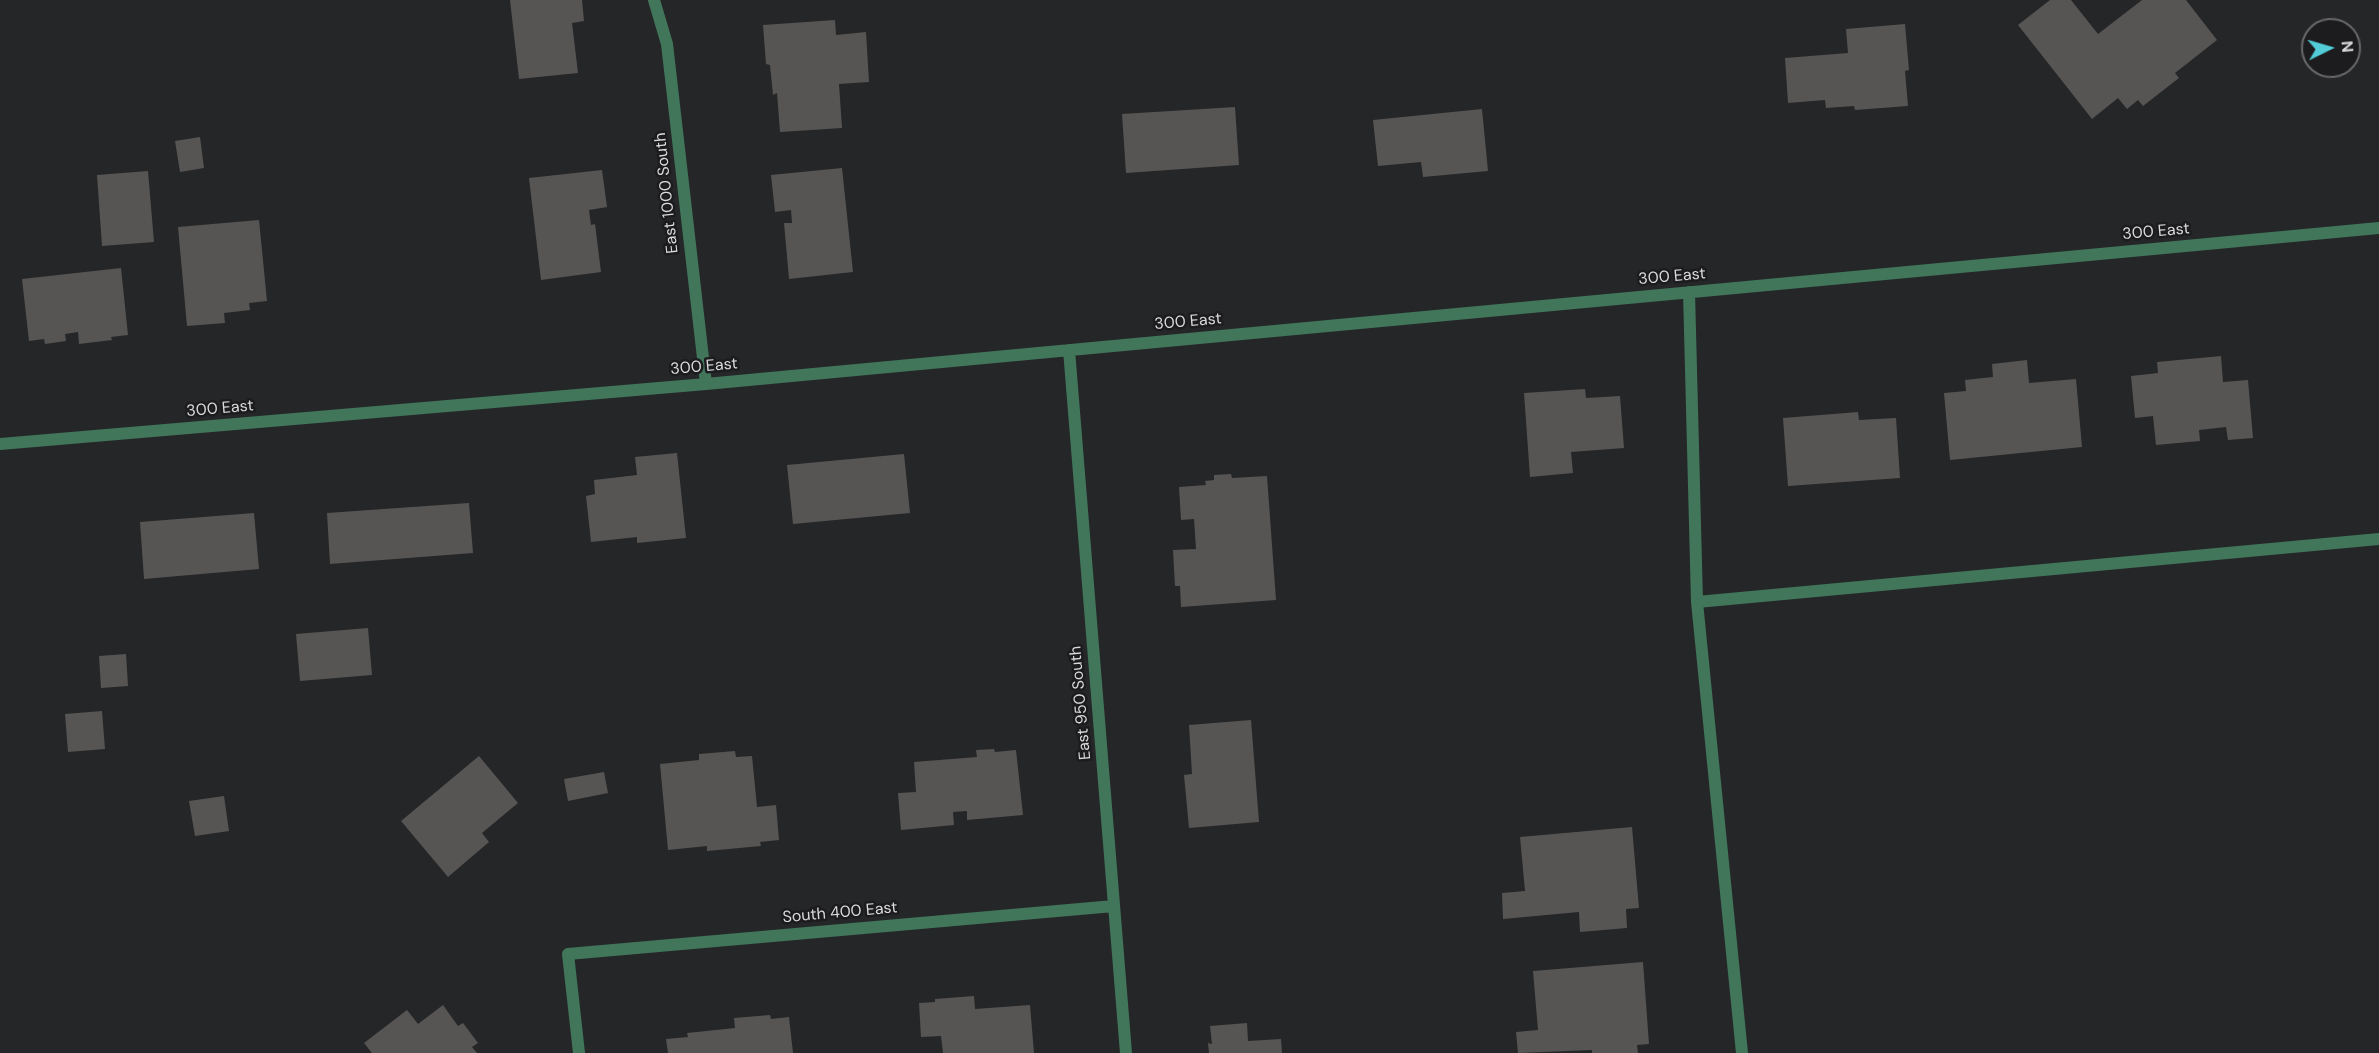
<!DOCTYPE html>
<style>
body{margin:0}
#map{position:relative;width:2379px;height:1053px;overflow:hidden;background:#252628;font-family:"DM Sans",sans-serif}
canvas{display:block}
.north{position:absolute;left:2301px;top:18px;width:60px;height:60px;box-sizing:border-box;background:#1c1c1f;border:2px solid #68686b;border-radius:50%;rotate:85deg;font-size:16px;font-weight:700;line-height:24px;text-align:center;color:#dadadc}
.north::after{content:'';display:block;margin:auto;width:21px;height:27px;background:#52ccd6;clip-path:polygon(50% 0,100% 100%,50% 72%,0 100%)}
</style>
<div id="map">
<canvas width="2379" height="1053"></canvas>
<div class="north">N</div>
</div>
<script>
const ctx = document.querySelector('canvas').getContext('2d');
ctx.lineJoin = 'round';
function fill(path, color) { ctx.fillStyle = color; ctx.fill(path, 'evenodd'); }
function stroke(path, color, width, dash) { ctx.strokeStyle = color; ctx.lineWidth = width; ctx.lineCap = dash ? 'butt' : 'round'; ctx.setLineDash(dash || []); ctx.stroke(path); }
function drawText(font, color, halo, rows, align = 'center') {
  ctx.font = font + ' "DM Sans",sans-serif'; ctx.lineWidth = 5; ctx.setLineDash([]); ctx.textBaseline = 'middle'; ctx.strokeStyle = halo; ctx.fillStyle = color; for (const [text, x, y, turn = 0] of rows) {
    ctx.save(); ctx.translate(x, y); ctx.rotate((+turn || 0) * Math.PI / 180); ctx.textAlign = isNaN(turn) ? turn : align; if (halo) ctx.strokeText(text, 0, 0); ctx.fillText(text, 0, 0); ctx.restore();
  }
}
fill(new Path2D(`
 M510 0H582L584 21 572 23 578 73 519 79Z
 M2050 0H2071L2098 34 2142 0H2186L2217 40 2175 73 2179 78 2143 106 2138 100 2127 109 2118 98 2092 119 2018 25Z
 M835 20 836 35 866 32 869 82 839 84 842 128 780 132 777 93 773 95 770 65 766 64 763 25Z
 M1905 24 1909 70 1905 71 1908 106 1855 110 1854 106 1826 108 1825 100 1788 103 1785 58 1848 53 1846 29Z
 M1235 107 1239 165 1126 173 1122 114Z
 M1482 109 1488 171 1423 177 1421 162 1378 166 1373 120Z
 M200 137 204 168 180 172 175 141Z
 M842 168 853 272 789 279 784 223H792L791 210 775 212 771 175Z
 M602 170 607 207 589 210 591 225 595 224 601 272 541 280 529 178Z
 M148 171 154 242 102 246 97 175Z
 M259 220 267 301 249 303 250 310 224 313 225 323 187 326 178 227Z
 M121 268 128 335 111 337 112 340 79 344 78 332 65 334 66 341 45 344 44 339 29 341 22 279Z
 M2221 356 2223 382 2248 380 2253 438 2228 440 2226 427 2199 430 2200 441 2156 445 2153 416 2135 418 2131 376 2158 373 2157 362Z
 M2027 360 2029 383 2076 379 2082 447 1950 460 1944 393 1966 391 1965 380 1993 377 1992 364Z
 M1585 389 1586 398 1620 396 1624 448 1571 452 1573 473 1530 477 1524 393Z
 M1858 412 1859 420 1896 418 1900 478 1788 486 1783 418Z
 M677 453 686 538 637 543V537L591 542 586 496 595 494 594 480 637 475 635 457Z
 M904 454 910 513 793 524 787 465Z
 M1231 474 1232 478 1267 476 1276 600 1181 607 1180 586H1175L1173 550 1196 549 1194 519 1181 520 1179 487 1206 485 1205 481 1214 480V475Z
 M469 503 473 553 330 564 327 513Z
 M254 513 259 569 144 579 140 522Z
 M368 628 372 675 300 681 296 634Z
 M126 654 128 686 101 688 99 656Z
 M102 711 105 749 68 752 65 714Z
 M1251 720 1259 822 1189 828 1184 775 1192 774 1189 725Z
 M994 749 995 752 1016 750 1023 815 967 820V811L953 812 954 825 901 830 898 793 916 792 914 762 977 757 976 750Z
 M735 751 736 757 752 756 757 807 776 805 779 840 760 842 761 846 707 851V846L668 850 660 764 699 760V754Z
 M479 756 518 803 482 833 489 842 448 877 401 821Z
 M604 772 608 793 568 801 564 779Z
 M224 796 229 831 195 836 189 801Z
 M1632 827 1639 908 1626 909 1627 928 1580 932 1579 912 1503 919 1502 893 1525 891 1520 837Z
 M1643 962 1649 1044 1637 1045 1638 1053H1592V1050L1518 1053 1516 1032 1538 1030 1533 971Z
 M974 996 975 1009 1030 1005 1034 1053H943L941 1036 921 1037 919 1003 935 1002V999Z
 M443 1005 458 1026 463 1023 478 1043 472 1047 477 1053H372L364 1043 407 1010 418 1024Z
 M770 1015 771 1019 789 1017 793 1053H668L666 1039 688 1037 687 1033 735 1028 734 1018Z
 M1247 1023 1248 1041 1281 1039 1282 1053H1209L1208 1043 1212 1044 1210 1026Z`), '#575553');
stroke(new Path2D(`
 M654 0 667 44 706 384
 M1689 292 1697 602 1742 1053
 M1069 350 1126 1053
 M0 444 706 384 2379 228
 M1697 602 2379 539
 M579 1053 568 954 1114 906`), '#41765b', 12);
drawText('16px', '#dadadc', '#1c1c1f', [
 ["East 1000 South",667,193,-96],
 ["300 East",2156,232,-5],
 ["300 East",1672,277,-5],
 ["300 East",1188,322,-5],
 ["300 East",704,367,-5],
 ["300 East",220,409,-5],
 ["East 950 South",1081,703,-95],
 ["South 400 East",840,913,-5]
]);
</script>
